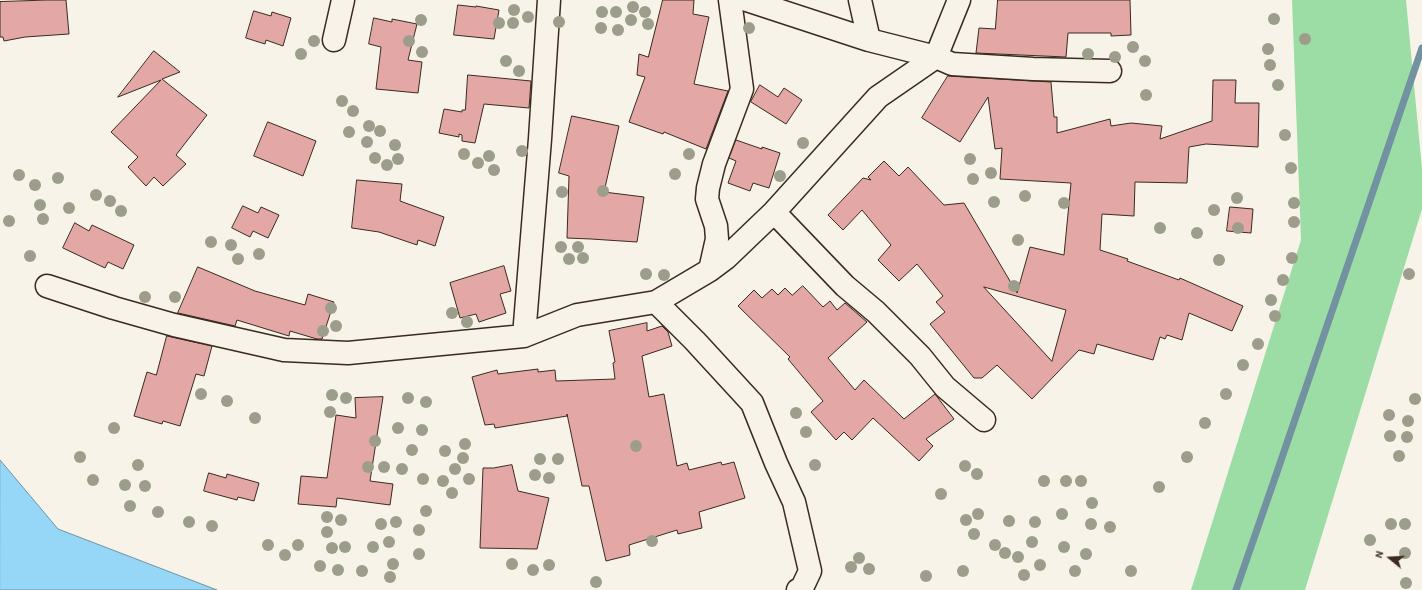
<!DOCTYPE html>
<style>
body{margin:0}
#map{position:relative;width:1422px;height:590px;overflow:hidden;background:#f7f3e8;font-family:"Patrick Hand",sans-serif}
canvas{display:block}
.north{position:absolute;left:1370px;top:538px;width:40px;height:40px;-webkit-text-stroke:3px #f7f3e8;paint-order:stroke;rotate:288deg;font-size:11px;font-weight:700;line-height:16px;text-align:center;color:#3b2a1e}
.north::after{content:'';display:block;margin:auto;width:14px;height:18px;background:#3b2a1e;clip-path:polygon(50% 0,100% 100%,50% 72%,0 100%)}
</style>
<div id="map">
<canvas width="1422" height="590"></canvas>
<div class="north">N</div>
</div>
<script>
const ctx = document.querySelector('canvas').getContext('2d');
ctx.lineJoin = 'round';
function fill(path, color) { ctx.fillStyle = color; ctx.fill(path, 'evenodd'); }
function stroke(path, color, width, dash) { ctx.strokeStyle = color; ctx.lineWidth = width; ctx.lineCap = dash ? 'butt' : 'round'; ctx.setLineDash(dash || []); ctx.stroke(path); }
fill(new Path2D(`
 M1292 0H1406L1422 169V209L1305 590H1191L1301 240Z`), '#9cdca5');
const water = new Path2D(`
 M0 460 58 529 217 590H0Z`);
fill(water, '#96d7f8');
stroke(water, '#7292a1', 1);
stroke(new Path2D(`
 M1236 590 1276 475 1422 48`), '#7292a1', 7);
const building = new Path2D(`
 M47 0H66L69 34 25 37 4 41 3 37H0V2Z
 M663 0H694L693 14 709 17 694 84 728 91 706 149 664 132 663 134 629 122 645 77 637 75 639 54 648 57Z
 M998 0H1130L1131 35 1111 36V33H1068L1066 57 976 53 979 28 995 29Z
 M458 5 476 7V6L499 10 494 39 454 35Z
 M254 11 271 16 272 12 291 18 283 46 266 40 265 44 246 38Z
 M374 18 392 22V19L417 24 408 60 422 62 418 93 376 89 381 47 369 44Z
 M154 51 180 72 162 79 207 115 176 155 186 164 163 186 154 177 146 186 128 167 138 157 111 132 161 80 118 97Z
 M468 75 531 81 529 108 484 104 475 143 462 141V135L459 134V137L439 133 444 109 462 112V110H465Z
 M948 76 1051 82 1054 117H1057V133L1110 119 1111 126 1131 123 1162 126 1160 139 1212 121 1213 80H1236L1235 103H1259L1258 147 1206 144 1189 147 1187 183 1135 182 1134 216 1102 214 1100 250 1128 259 1127 261 1179 280 1180 278 1243 306 1232 331 1189 313 1182 340 1167 335 1165 339 1160 337 1153 360 1097 344 1094 354 1079 350 1032 399 997 365 982 378H974L930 324 945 312 936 302 943 296 917 264 899 281 878 260 891 245 862 210 843 230 828 215 863 178 871 180 868 177 884 161 899 176 908 167 944 205 964 203 1017 293 1030 247 1064 255 1071 183 1000 179 1002 148 995 149 988 97 960 142 922 118ZM984 287 1066 310 1052 361Z
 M760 85 778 97 784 88 802 100 786 124 751 102Z
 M572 116 619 126 604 192 644 197 637 242 591 239 567 238 569 176 559 173Z
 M268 122 316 141 303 176 254 156Z
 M736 140 762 149V147L780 153 769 188 753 183 750 191 728 183 736 161 729 158Z
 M357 180 402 184 400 201 444 217 435 246 418 240 417 245 379 232 352 228Z
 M243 206 258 213 261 207 279 215 268 238 253 231 250 237 232 228Z
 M1230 207 1253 209 1251 233 1227 231Z
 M75 223 89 231 92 225 134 245 123 269 108 262 105 268 63 248Z
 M504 266 511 291 500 294 506 313 479 322 476 314 460 318 450 283Z
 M198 267 255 291 305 305 308 294 334 302 322 339H317L290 331 289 336 237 320 235 326 178 313Z
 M803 286 823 307 830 301 837 310 845 303 867 322 828 358 855 390 864 380 904 419 935 394 954 419 926 439 933 446 919 461 873 418 852 440 844 432 836 440 811 412 823 401 788 359 790 357 738 306 754 290 762 298 772 289 778 295 785 288 792 295Z
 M647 323V331L662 326 668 332 672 346 642 356 649 397 664 394 677 466 687 463 689 470 721 462 722 465 734 462 745 498 699 512 702 528 678 534 677 530 629 545 630 555 606 561 589 486H582L567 414V416L495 428 494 424 485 425 472 377 497 370 498 374 538 369V372L555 370 556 381 615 379 613 363 615 362 609 331Z
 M167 336 212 346 204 376 196 374 180 426 163 421 162 424 134 416 147 372 156 375Z
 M383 397 370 481 393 484 390 505 337 498 336 507 298 504 301 476 327 478 336 415 356 418 355 398Z
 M512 465 518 491 549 498 537 549 480 548 483 468H493Z
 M209 473 226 478 227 474 259 483 254 501 238 497 237 500 204 491Z`);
fill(building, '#e3a8a5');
stroke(building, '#3b2a1e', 1);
const minor = new Path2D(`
 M747 0 869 40 936 57 952 64 1033 69 1110 71
 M860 0 869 40
 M334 40 343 0
 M774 212 845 286 876 312 920 356 945 387 984 420
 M710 270 717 239 716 226 707 199 708 188 714 164 742 89 730 0
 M47 286 114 308 174 325 284 350 348 353 524 336 577 315 656 302 710 270 726 258 774 212 878 97 936 57 959 0
 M656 302 695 341 752 403 776 463 794 502 810 571 802 588 798 590
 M524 336 540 139 549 0`);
stroke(minor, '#3b2a1e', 25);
stroke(minor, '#f7f3e8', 22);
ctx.fillStyle = '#9d9d8c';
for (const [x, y] of [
 [633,7],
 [514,10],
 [602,12],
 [616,12],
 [645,12],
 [528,17],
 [1274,19],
 [421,20],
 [631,20],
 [559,22],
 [499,23],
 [513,23],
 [648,24],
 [601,28],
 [749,28],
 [618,30],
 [1305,39],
 [314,41],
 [409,41],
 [1133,47],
 [1268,49],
 [422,52],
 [301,54],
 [1088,54],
 [1115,57],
 [506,61],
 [1145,61],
 [1270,65],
 [519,71],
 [1278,85],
 [1146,95],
 [342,101],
 [353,111],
 [369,126],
 [380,131],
 [349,132],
 [1285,135],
 [367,142],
 [803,143],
 [395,145],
 [522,151],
 [464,154],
 [689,154],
 [489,156],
 [375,158],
 [398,159],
 [970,159],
 [478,163],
 [387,165],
 [1291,168],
 [494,170],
 [991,173],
 [675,174],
 [19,175],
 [780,176],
 [58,178],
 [973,179],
 [35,185],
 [603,191],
 [562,192],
 [96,195],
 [1025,196],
 [1237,198],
 [110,201],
 [994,202],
 [1064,203],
 [1294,203],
 [40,205],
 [69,208],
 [1214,210],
 [121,211],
 [43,219],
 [9,221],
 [1294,222],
 [1160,228],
 [1238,228],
 [1197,233],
 [1018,240],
 [211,242],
 [231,245],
 [561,247],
 [578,247],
 [259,254],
 [30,256],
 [583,258],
 [1292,258],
 [238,259],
 [569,259],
 [1219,260],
 [646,274],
 [1409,274],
 [664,275],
 [1283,280],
 [1014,286],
 [145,297],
 [175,297],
 [1271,300],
 [331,308],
 [452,313],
 [1275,316],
 [467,322],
 [336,326],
 [323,331],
 [1258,344],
 [1243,365],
 [201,394],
 [1226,394],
 [332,395],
 [346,398],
 [408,398],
 [1415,399],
 [227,401],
 [426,402],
 [330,412],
 [796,413],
 [1389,415],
 [255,418],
 [1408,421],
 [1205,423],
 [114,428],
 [398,428],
 [422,430],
 [806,432],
 [1390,436],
 [1407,437],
 [375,441],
 [465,444],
 [636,446],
 [412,450],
 [445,451],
 [1399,456],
 [80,457],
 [1187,457],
 [463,458],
 [540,459],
 [558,459],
 [138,465],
 [815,465],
 [965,466],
 [368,467],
 [384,467],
 [402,469],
 [455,469],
 [977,474],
 [535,475],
 [549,478],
 [423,479],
 [469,479],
 [93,480],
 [443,481],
 [1044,481],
 [1066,481],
 [1081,481],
 [125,485],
 [145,486],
 [1159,487],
 [452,493],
 [941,494],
 [1092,503],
 [130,506],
 [426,511],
 [158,512],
 [978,514],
 [1062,514],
 [327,517],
 [341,520],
 [966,520],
 [1009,521],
 [189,522],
 [396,522],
 [1035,522],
 [381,524],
 [1091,524],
 [1391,524],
 [1405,524],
 [212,526],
 [1110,527],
 [419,530],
 [327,532],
 [974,534],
 [1370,540],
 [652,541],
 [389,542],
 [1032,542],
 [268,545],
 [298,545],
 [995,545],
 [345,547],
 [373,547],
 [1064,547],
 [332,548],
 [1005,553],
 [1405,553],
 [419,554],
 [1086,554],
 [285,555],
 [1018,557],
 [859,558],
 [393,564],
 [512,564],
 [549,565],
 [1040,565],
 [320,566],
 [851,567],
 [869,569],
 [338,570],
 [533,570],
 [362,571],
 [963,571],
 [1075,571],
 [1131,571],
 [1024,575],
 [926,576],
 [390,577],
 [596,582],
 [1406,583]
]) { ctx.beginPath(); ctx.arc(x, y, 6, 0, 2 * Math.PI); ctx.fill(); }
</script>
